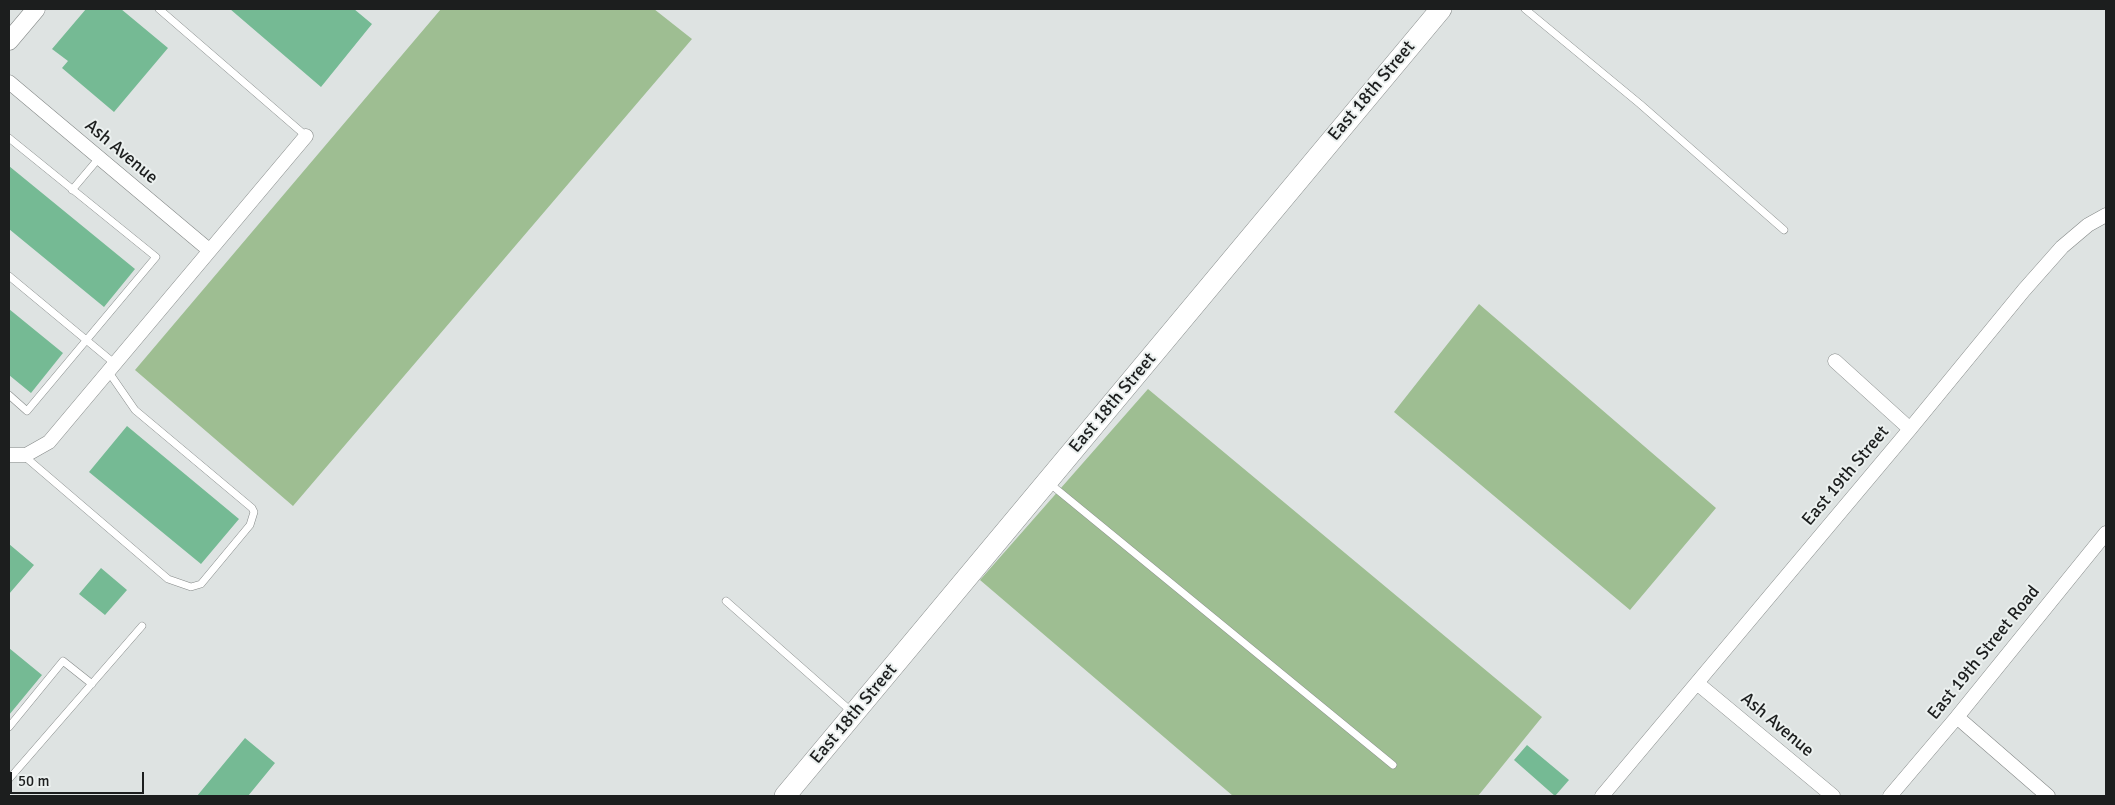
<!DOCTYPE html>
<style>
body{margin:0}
#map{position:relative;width:2115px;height:805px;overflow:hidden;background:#dee3e2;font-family:Signika,sans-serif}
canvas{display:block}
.frame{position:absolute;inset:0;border:10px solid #1c1e1e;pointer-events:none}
.scale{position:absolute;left:10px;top:772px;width:134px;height:22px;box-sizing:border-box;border:2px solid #1c1e1e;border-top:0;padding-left:6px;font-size:15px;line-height:18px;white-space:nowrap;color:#1c1e1e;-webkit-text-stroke:4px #ebf0ef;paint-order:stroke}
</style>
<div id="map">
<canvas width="2115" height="805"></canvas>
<div class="frame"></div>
<div class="scale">50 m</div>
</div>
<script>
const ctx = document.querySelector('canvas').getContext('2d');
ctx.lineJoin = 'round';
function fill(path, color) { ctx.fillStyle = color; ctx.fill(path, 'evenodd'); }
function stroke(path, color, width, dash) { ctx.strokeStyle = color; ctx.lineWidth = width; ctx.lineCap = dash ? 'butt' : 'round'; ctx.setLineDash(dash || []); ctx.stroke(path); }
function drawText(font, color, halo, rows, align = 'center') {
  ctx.font = font + ' Signika,sans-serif'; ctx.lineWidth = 4; ctx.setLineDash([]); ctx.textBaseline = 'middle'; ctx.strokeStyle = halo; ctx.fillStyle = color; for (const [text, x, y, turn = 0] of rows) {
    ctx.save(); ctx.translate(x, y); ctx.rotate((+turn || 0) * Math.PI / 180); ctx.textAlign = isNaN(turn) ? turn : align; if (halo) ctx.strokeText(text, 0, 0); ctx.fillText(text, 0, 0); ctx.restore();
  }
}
fill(new Path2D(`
 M441 9H654L692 39 293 506 135 370Z
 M1479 304 1716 508 1630 610 1394 412Z
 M1148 389 1542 717 1478 796H1233L980 580Z`), '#9ebe92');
fill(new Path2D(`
 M86 9H121L168 48 114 112 62 68 68 61 52 49Z
 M230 9H354L372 24 321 87Z
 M9 166 135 269 104 307 9 229Z
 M9 309 63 353 31 393 9 375Z
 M127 426 239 519 201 564 89 472Z
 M9 544 34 565 9 594Z
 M101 568 127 590 105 615 79 594Z
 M9 648 42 675 9 715Z
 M245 738 275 763 248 796H197Z
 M1527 745 1569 780 1555 796 1514 760Z`), '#75ba94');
const service = new Path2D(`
 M159 9 306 136
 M1525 9 1640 104 1784 230
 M9 138 156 257 27 411 9 395
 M72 190 99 158
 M9 276 114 363
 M23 455 168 579 191 587 201 584 250 525 254 512 252 508 135 410 108 371
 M1049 483 1393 765
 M726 601 852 712
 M9 727 63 661 92 684
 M9 779 142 626`);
const minor = new Path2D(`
 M9 82 209 250
 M1835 361 1910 429
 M9 455H26L49 442 306 136
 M1697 683 1833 796
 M1957 717 2048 796
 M1602 796 1910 429 2024 290 2062 247 2088 225 2106 215
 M1890 796 1957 717 2106 533`);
const tertiary = new Path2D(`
 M9 41 36 9`);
const primary = new Path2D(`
 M785 796 1441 9`);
stroke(service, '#858988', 8);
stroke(minor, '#858988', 15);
stroke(tertiary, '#858988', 19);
stroke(primary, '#858988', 22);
stroke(service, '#fff', 7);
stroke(minor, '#fff', 14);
stroke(tertiary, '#fff', 18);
stroke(primary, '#fff', 21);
drawText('18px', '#1c1e1e', '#ebf0ef', [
 ["East 18th Street",1372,91,-50],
 ["Ash Avenue",121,152,40],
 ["East 18th Street",1113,403,-50],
 ["East 19th Street",1846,476,-50],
 ["East 19th Street Road",1984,653,-51],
 ["East 18th Street",854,714,-50],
 ["Ash Avenue",1777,725,40]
]);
</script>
